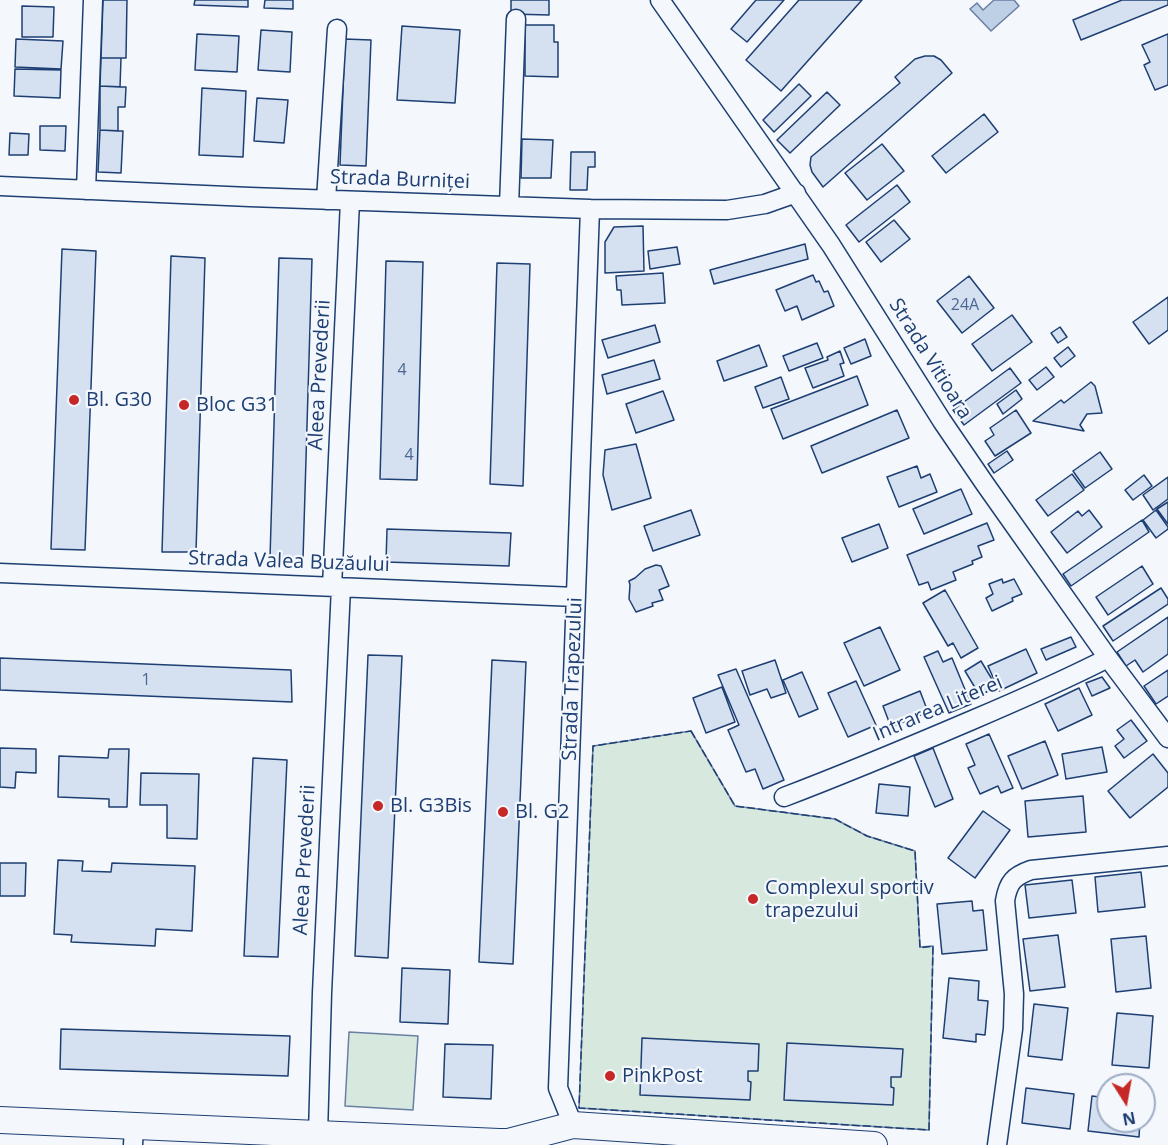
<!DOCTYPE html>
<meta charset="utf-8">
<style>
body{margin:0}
#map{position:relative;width:1168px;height:1145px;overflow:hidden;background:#f4f7fb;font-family:"Open Sans",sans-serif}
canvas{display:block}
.north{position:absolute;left:1096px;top:1073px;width:60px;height:60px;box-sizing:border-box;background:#f4f7fb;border:2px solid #9eadc5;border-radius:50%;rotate:169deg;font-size:16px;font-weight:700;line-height:24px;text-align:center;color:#1d3f73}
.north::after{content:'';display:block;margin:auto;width:21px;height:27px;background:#c62828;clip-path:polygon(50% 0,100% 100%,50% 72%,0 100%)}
</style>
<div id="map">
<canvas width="1168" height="1145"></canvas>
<div class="north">N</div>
</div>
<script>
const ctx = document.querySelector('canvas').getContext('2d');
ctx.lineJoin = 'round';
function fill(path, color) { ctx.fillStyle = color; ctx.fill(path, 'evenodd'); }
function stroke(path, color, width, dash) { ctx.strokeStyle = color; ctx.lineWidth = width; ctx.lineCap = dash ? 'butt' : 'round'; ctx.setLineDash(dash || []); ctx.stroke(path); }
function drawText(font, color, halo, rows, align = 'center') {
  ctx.font = font + ' "Open Sans",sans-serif'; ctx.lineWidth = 4.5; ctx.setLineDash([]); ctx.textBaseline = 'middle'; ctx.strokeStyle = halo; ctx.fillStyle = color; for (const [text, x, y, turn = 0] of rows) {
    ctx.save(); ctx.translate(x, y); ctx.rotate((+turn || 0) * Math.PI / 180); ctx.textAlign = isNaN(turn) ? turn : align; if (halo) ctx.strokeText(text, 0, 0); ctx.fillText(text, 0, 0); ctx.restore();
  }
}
const green = new Path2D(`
 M691 731 735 806 835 819 867 836 915 851 920 947 933 946 929 1130 579 1108 593 746Z
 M349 1032 418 1036 413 1110 345 1106Z`);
fill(green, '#d7e8df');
stroke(green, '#687fa3', 1.5);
const water = new Path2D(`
 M994 0H1014L1019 6 991 31 970 9 977 3 983 10Z`);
fill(water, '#bed0e5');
stroke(water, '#687fa3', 1.5);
const building = new Path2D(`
 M103 0H127L126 58H101Z
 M195 0H248V7L194 5Z
 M265 0H293V9L264 8Z
 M511 0H549V15L511 14Z
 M756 0H784L747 42 731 29Z
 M799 0H862L781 91 746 60Z
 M1122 0H1168V5L1081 40 1073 20Z
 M22 6 54 7 53 37H22Z
 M525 25H554V42H558V77L525 76Z
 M402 26 460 30 455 103 397 100Z
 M261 30 292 32 290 72 258 70Z
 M197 34 239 36 237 72 195 70Z
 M1168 34V85L1155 90 1144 65 1150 62 1142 45Z
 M16 39 63 41 61 69 15 67Z
 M345 39 371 40 366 166 340 165Z
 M925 56H934L941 60 952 73 823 187 812 172 810 165 811 157 900 83 895 77 915 59Z
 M101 58H121L120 87 100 86Z
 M15 69 61 70 60 98 14 96Z
 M799 84 811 96 774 132 763 120Z
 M100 86 126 87 125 107H118V131L100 130Z
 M202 88 246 91 243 157 199 155Z
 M827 92 840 105 790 153 777 140Z
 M257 98 288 100 284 143 254 141Z
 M984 114 998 132 946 173 932 156Z
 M40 126H66L65 151 40 150Z
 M100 130 123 131 121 173 98 172Z
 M10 133 29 134 28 155H9Z
 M522 139 553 140 551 178H521Z
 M882 144 904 171 867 200 845 173Z
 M571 152H595V167H588L587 190H570Z
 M897 185 910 202 859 242 846 225Z
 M894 220 910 239 881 262 866 242Z
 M643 226 644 271 605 273V242L614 227Z
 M805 244 808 259 714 284 710 270Z
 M677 247 680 264 650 269 648 251Z
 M62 249 96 251 85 550 51 549Z
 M171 256 205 258 196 552H162Z
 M279 258 312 259 303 559 270 558Z
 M386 261 423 262 417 480 380 479Z
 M497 263 530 264 523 486 490 484Z
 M663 273 665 303 622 305 621 290H617L616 276Z
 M813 275 816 282 819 281 824 292 828 291 834 306 802 320 797 306 785 311 776 290Z
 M969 276 994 308 962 333 937 301Z
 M1168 297V330L1149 344 1133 322Z
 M1012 315 1032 342 992 371 972 344Z
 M655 325 660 342 608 358 602 340Z
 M1060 327 1067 337 1058 343 1051 333Z
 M865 339 871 356 851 364 844 348Z
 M817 343 823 358 789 371 783 356Z
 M759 345 767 366 724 381 717 361Z
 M1068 347 1075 356 1061 367 1054 358Z
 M840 351 844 363 840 364 844 376 813 388 805 368 828 360 827 357Z
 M654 360 660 379 607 394 602 375Z
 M1046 367 1054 377 1037 390 1029 380Z
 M1010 368 1021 383 964 425 953 410Z
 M857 376 868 405 783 439 771 409Z
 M781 377 789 399 763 408 755 387Z
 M1091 382 1095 386 1102 413 1087 414 1080 425 1084 431 1033 421 1061 400 1064 403Z
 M1016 390 1022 399 1003 414 997 404Z
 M663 391 674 420 636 433 626 404Z
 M897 410 909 438 822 473 811 446Z
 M1016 410 1031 433 995 456 985 441 994 435 990 428Z
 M636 444 651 498 612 510 603 475 605 450Z
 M1007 451 1013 460 994 473 988 464Z
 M1100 452 1112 469 1085 488 1073 471Z
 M917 466 921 478 930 474 937 492 899 507 887 477Z
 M1072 474 1084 490 1048 516 1036 500Z
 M1144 475 1152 486 1133 500 1125 490Z
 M1168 477V499L1153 510 1143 495Z
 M961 489 972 514 924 534 913 509Z
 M1168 502V524L1157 509Z
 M691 510 700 535 653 551 644 526Z
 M1089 510 1102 527 1067 553 1051 532 1078 511 1082 516Z
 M1156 510 1168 527V529L1156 538 1143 520Z
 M1142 520 1149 532 1071 586 1063 574Z
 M987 523 994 540 978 546 982 557 972 561 973 564 953 572 956 580 931 590 928 582 919 585 907 555Z
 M879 524 888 548 852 562 842 538Z
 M387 529 511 533 509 566 386 562Z
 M656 565 661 566 669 586 659 590 663 600 652 603 653 606 636 612 629 599 630 585 629 581 635 578 645 569Z
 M1142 566 1153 584 1108 615 1096 597Z
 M1002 579 1003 583 1014 579 1022 594 1012 598 1013 601 992 611 986 598 993 594 989 584Z
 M1161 588 1168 599V604L1113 641 1103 626Z
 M945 590 978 648 961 658 953 643 948 646 923 603Z
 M1168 617V654L1143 672 1135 660 1126 666 1117 652Z
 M880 627 900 670 864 686 844 643Z
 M1071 637 1076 647 1046 660 1041 649Z
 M1026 649 1037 673 999 691 988 666Z
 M938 651 943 662 952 658 971 704 949 713 924 657Z
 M368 655 402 656 388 958 355 956Z
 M0 658 291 670 292 702 0 690Z
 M492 660 526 662 513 964 479 962Z
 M775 660 786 693 771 698 767 689 750 695 742 671Z
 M981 661 996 686 980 696 965 671Z
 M736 669 784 780 763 789 755 769 746 772 728 730 739 725 718 675Z
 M1168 670V696L1156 704 1144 686Z
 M802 672 818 709 799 717 783 680Z
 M1102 677 1110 688 1092 696 1086 683Z
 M856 681 876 725 848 737 828 693Z
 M722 687 735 722 706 733 693 698Z
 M1079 688 1092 715 1058 731 1045 704Z
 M920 691 928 712 891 727 883 706Z
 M1131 720 1147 741 1124 758 1115 746 1124 739 1117 730Z
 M989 734 1013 788 1001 793 998 786 980 794 968 768 975 765 966 744Z
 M1045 741 1058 775 1022 789 1008 756Z
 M1102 747 1107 772 1066 779 1062 754Z
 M0 748 36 749V773L16 772 15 788 0 787Z
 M933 748 953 799 935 807 914 756Z
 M109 749H129L127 807H109V799L58 797 59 756 108 758Z
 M1153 754 1168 773V787L1130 818 1108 791Z
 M253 758 287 760 278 957 244 956Z
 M141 773 199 774 197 839 167 838V805H140Z
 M879 784 910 787 908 816 876 813Z
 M1083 796 1086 832 1028 837 1025 801Z
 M983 811 1010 830 975 878 948 858Z
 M58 860 83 861 82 871 111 872 112 863 195 866 192 931 156 929 155 946 71 942 72 935 54 934Z
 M0 863H26L25 896H0Z
 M1141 872 1145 907 1098 912 1095 877Z
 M1072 880 1076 913 1029 918 1025 885Z
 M972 901 973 911 983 910 987 950 942 954 937 904Z
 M1058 935 1065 987 1030 991 1023 939Z
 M1146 936 1151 988 1116 992 1111 939Z
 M402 968 450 970 448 1024 400 1022Z
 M949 978 979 981 978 1000 988 1001 985 1035 976 1034V1042L943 1038Z
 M1034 1004 1068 1008 1062 1060 1028 1056Z
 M1117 1013 1153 1016 1149 1068 1112 1065Z
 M61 1029 290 1036 288 1076 60 1069Z
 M642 1038 759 1044 758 1071H748V1081L751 1082 750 1100 640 1095Z
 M787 1043 903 1049 901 1077H891V1087L894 1088 893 1105 784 1100Z
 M445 1044 493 1045 491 1099 443 1097Z
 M1026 1088 1074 1094 1070 1129 1022 1123Z
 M1092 1096 1108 1098V1121H1140L1139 1137 1088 1131Z`);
fill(building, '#d5e0f0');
stroke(building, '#1d3f73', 1.5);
const street = new Path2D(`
 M660 0 831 245 942 421 985 484 1108 658 1168 738
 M0 186 250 197 590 209 727 210 765 204 796 193
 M86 190 93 0
 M326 200 337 29
 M509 206 516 19
 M0 573 576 597
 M332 587 350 201
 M784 797C847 773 909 747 970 721 1017 701 1063 681 1108 658
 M573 1125 558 1088 590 209
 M318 1134 322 993 341 587
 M133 1145 134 1126
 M997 1145 1013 1029 1014 994 1005 901C1008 882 1014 876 1031 870L1168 856`);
const secondary = new Path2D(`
 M0 1120 499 1142H508L573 1125 874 1145`);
stroke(street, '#1d3f73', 21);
stroke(secondary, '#1d3f73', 28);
stroke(street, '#f4f7fb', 18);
stroke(secondary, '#f4f7fb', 26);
stroke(new Path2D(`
 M691 731 735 806 835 819 867 836 915 851 920 948 933 946 929 1130 579 1108 593 746Z`), '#1d3f73', 1.5, [8, 3]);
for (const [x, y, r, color] of [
 [74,400,6,"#c62828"],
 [184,405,6,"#c62828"],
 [378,806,6,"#c62828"],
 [503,812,6,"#c62828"],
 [753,899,6,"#c62828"],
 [610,1076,6,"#c62828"]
]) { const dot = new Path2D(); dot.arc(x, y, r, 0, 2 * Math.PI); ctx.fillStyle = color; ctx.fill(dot); stroke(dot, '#f4f7fb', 2); }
drawText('16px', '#4b6792', null, [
 ["24A",965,305],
 ["4",402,370],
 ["4",409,455],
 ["1",146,680]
]);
drawText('20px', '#1d3f73', '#f4f7fb', [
 ["Strada Burniței",400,180,2],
 ["Strada Vitioara",930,359,58],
 ["Aleea Prevederii",320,375,-87],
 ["Strada Valea Buzăului",289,562,2],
 ["Strada Trapezului",573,679,-88],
 ["Intrarea Literei",938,709,-23],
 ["Aleea Prevederii",305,860,-87]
]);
drawText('20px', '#1d3f73', '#f4f7fb', [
 ["Bl. G30",86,400],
 ["Bloc G31",196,405],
 ["Bl. G3Bis",390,806],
 ["Bl. G2",515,812],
 ["Complexul sportiv",765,888],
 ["trapezului",765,911],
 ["PinkPost",622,1076]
], 'left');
</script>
